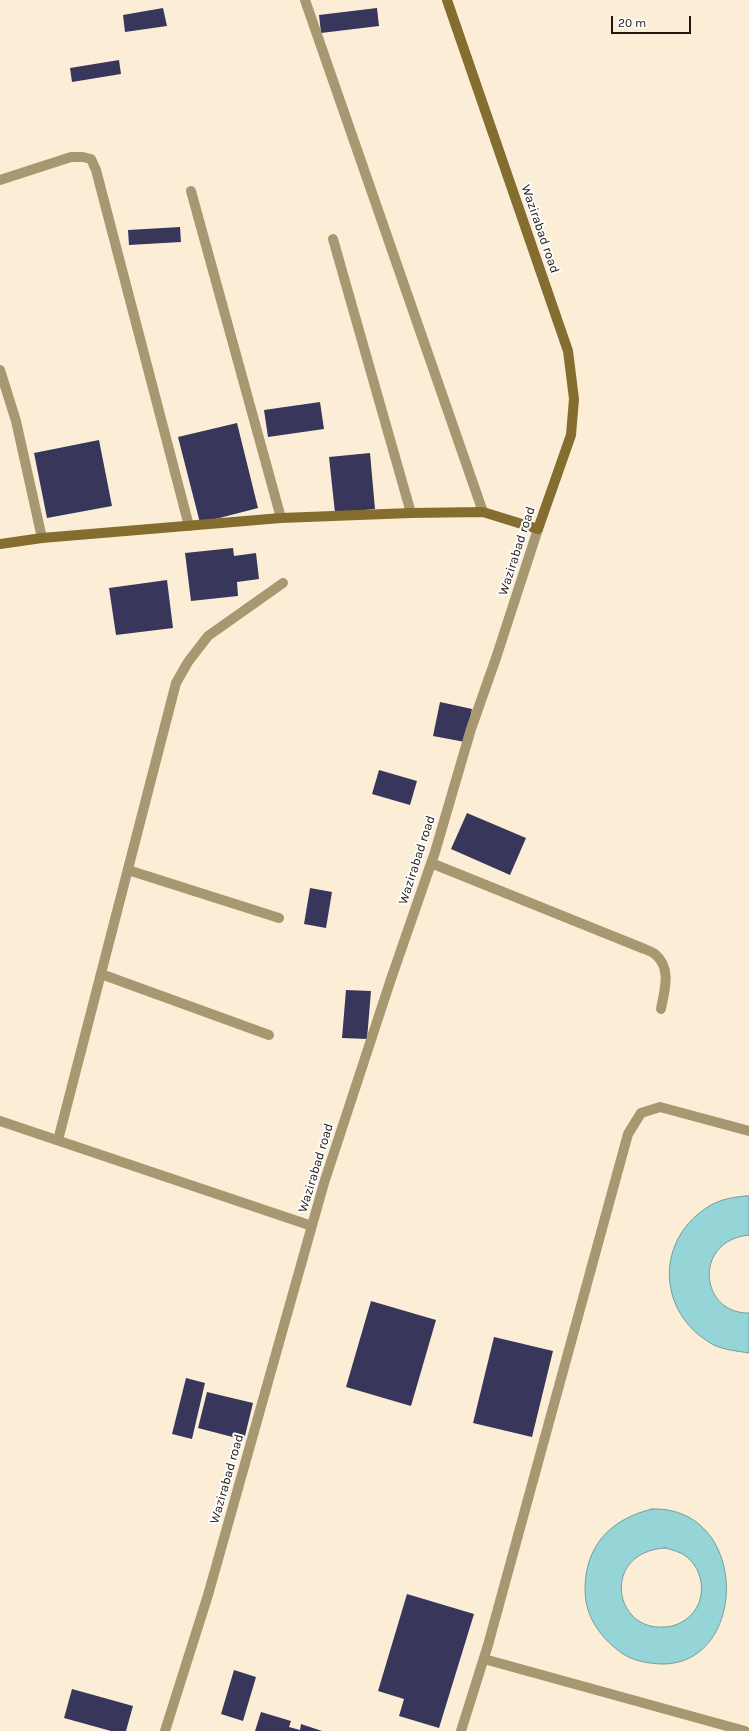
<!DOCTYPE html>
<style>
body{margin:0}
#map{position:relative;width:749px;height:1731px;overflow:hidden;background:#fceed6;font-family:Karla,sans-serif}
canvas{display:block}
.scale{position:absolute;left:611px;top:16px;width:80px;height:18px;box-sizing:border-box;border:2px solid #1e1910;border-top:0;padding-left:5px;font-size:12px;line-height:14px;white-space:nowrap;color:#1e1910;-webkit-text-stroke:3px #fdfdfd;paint-order:stroke}
</style>
<div id="map">
<canvas width="749" height="1731"></canvas>
<div class="scale">20 m</div>
</div>
<script>
const ctx = document.querySelector('canvas').getContext('2d');
ctx.lineJoin = 'round';
function fill(path, color) { ctx.fillStyle = color; ctx.fill(path, 'evenodd'); }
function stroke(path, color, width, dash) { ctx.strokeStyle = color; ctx.lineWidth = width; ctx.lineCap = dash ? 'butt' : 'round'; ctx.setLineDash(dash || []); ctx.stroke(path); }
function drawText(font, color, halo, rows, align = 'center') {
  ctx.font = font + ' Karla,sans-serif'; ctx.lineWidth = 4; ctx.setLineDash([]); ctx.textBaseline = 'middle'; ctx.strokeStyle = halo; ctx.fillStyle = color; for (const [text, x, y, turn = 0] of rows) {
    ctx.save(); ctx.translate(x, y); ctx.rotate((+turn || 0) * Math.PI / 180); ctx.textAlign = isNaN(turn) ? turn : align; if (halo) ctx.strokeText(text, 0, 0); ctx.fillText(text, 0, 0); ctx.restore();
  }
}
const water = new Path2D(`
 M746 1196H749V1235C692 1241 700 1314 749 1313V1353C737 1351 724 1350 714 1345 656 1314 654 1238 711 1205 722 1199 734 1197 746 1196Z
 M652 1509C749 1506 749 1661 665 1664 649 1664 631 1661 619 1651 599 1636 585 1615 585 1590 585 1545 611 1519 652 1509ZM665 1548C673 1550 681 1552 687 1557 704 1571 707 1599 691 1615 684 1622 674 1627 664 1627 613 1631 601 1552 665 1548Z`);
fill(water, '#95d5d7');
stroke(water, '#719d9b', 1);
fill(new Path2D(`
 M163 8 167 26 125 32 123 15Z
 M377 8 379 26 321 33 319 15Z
 M119 60 121 74 72 82 70 68Z
 M180 227 181 242 129 245 128 230Z
 M320 402 324 429 268 437 264 410Z
 M237 423 258 508 200 523 178 437Z
 M99 440 112 506 47 518 34 453Z
 M370 453 375 509 335 513 329 457Z
 M233 548 234 556 256 553 259 579 237 582 238 596 191 601 185 553Z
 M167 580 173 628 116 635 109 588Z
 M440 702 472 709 465 742 433 736Z
 M379 770 417 781 410 805 372 794Z
 M467 813 526 838 510 875 451 849Z
 M310 888 332 892 326 928 304 924Z
 M346 990 371 991 367 1039 342 1038Z
 M371 1301 436 1320 411 1406 346 1387Z
 M494 1337 553 1351 532 1437 473 1423Z
 M186 1378 205 1383 192 1439 172 1434Z
 M207 1392 253 1403 244 1440 198 1428Z
 M407 1594 474 1614 439 1728 399 1716 404 1699 378 1691Z
 M234 1670 256 1677 243 1721 221 1714Z
 M72 1689 133 1706 126 1731H111L64 1718Z
 M261 1712 291 1721 289 1727 300 1730 301 1724 322 1731H255Z`), '#39365c');
stroke(new Path2D(`
 M484 1659 745 1731
 M461 1731 488 1645 628 1134 641 1113 660 1107 749 1131`), '#a89871', 10);
stroke(new Path2D(`
 M305 0 483 512
 M0 180 71 157H83L91 159 96 170 189 526
 M191 191 281 518
 M333 239 411 513
 M0 370 16 421 42 538
 M431 863 642 948C647 950 653 952 656 955 672 969 664 992 661 1009
 M128 870 279 918
 M101 974 269 1035
 M0 1121 312 1226
 M58 1140 176 683 188 662 208 636 283 583
 M165 1731 208 1595 324 1183 391 979 435 852 471 729 496 658 538 529`), '#a89871', 10);
stroke(new Path2D(`
 M0 544 42 538 281 518 411 513 483 512 538 529 571 435 574 399 568 351 447 0`), '#856d30', 10);
drawText('13px', '#1e1910', '#fdfdfd', [
 ["Wazirabad road",540,229,71],
 ["Wazirabad road",517,551,-72],
 ["Wazirabad road",417,860,-72],
 ["Wazirabad road",316,1168,-73],
 ["Wazirabad road",227,1479,-74]
]);
</script>
